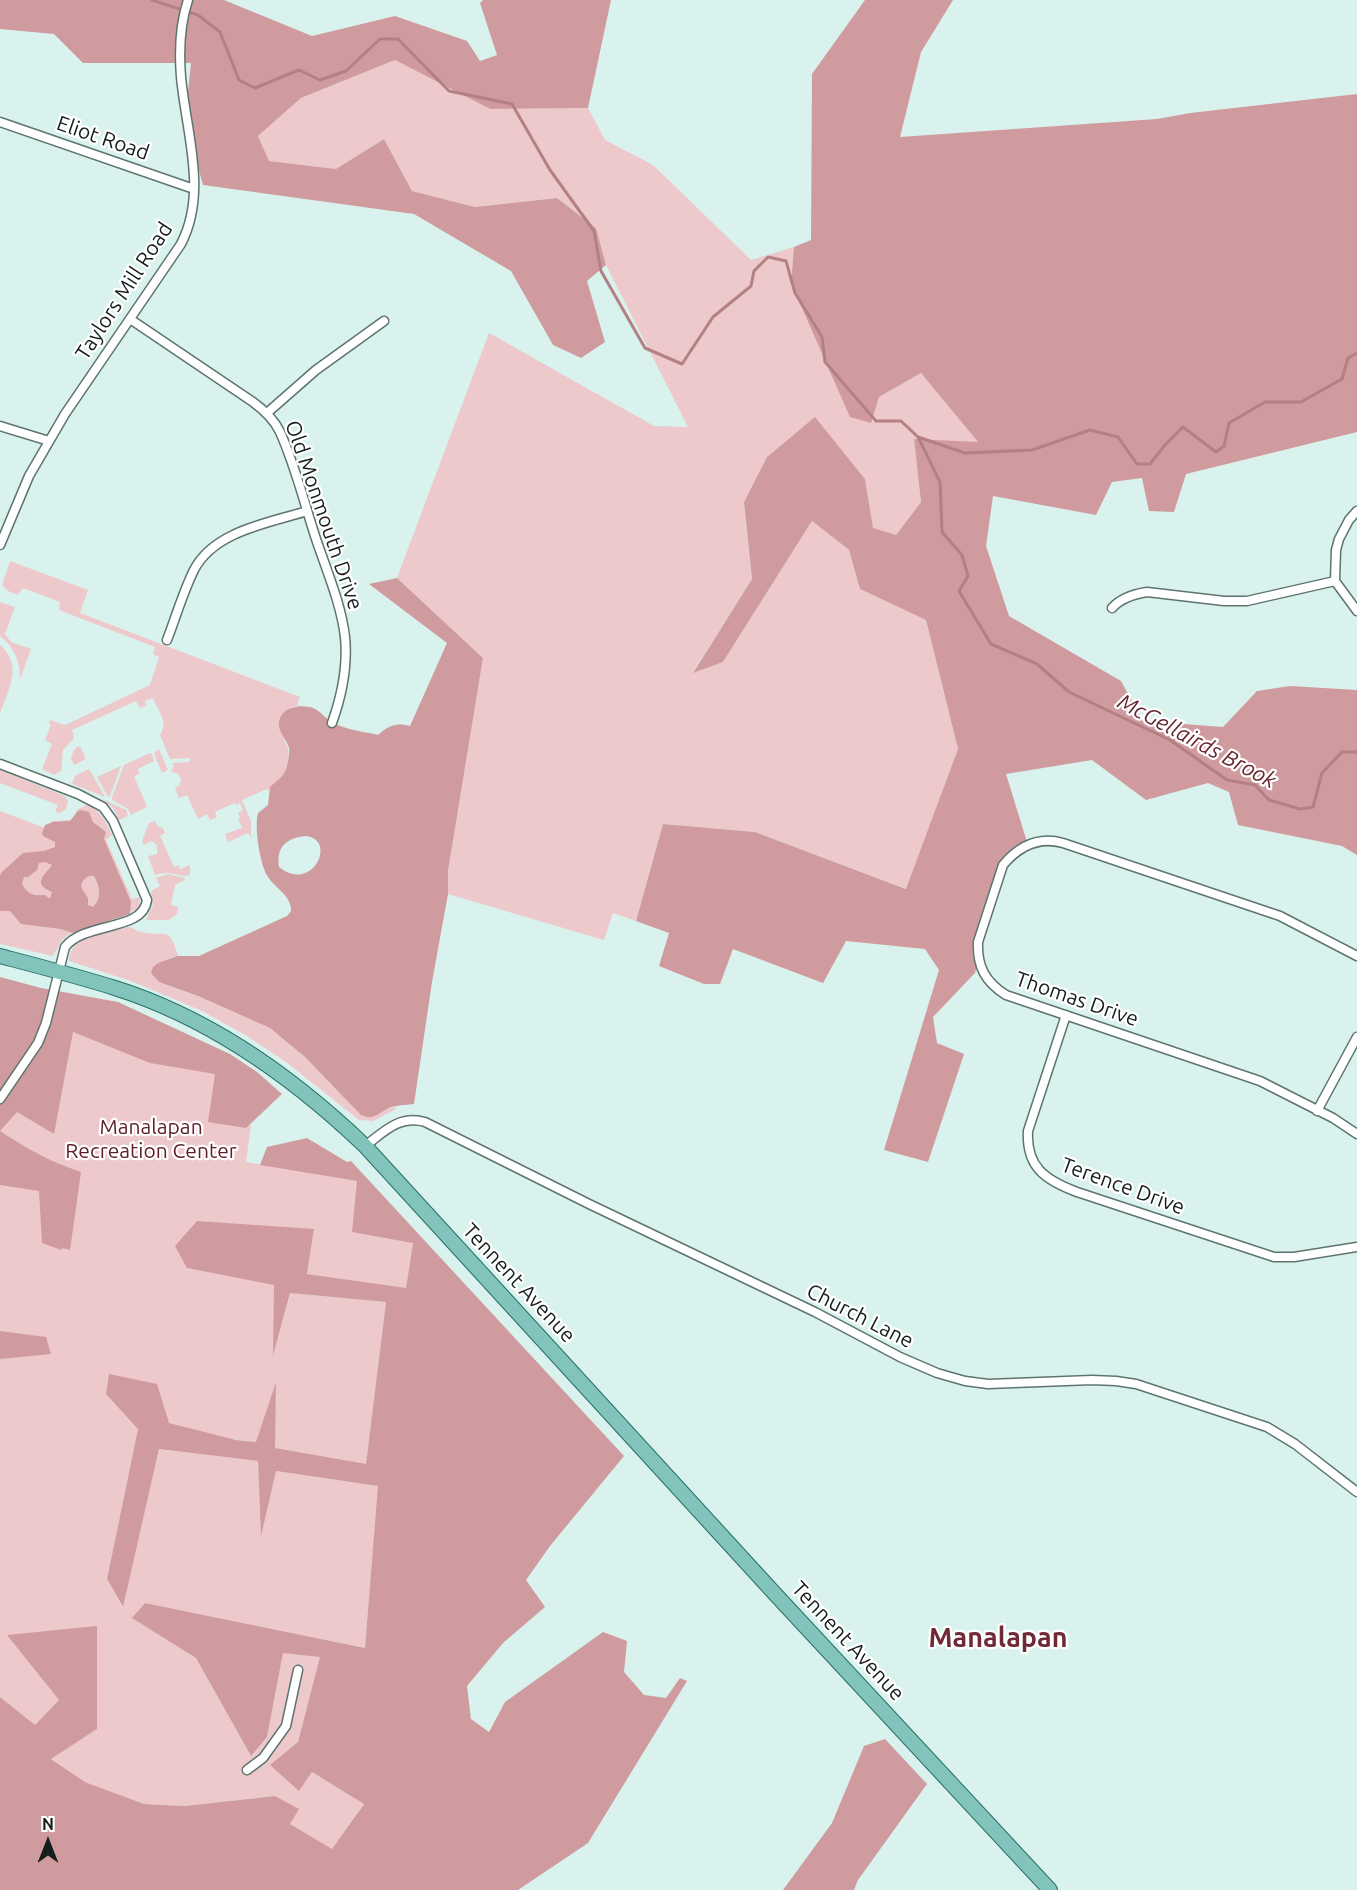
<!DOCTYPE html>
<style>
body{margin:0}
#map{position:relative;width:1357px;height:1890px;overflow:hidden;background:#d9f2ed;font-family:Ubuntu,sans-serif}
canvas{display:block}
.north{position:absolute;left:18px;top:1812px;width:60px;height:60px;-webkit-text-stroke:4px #fff;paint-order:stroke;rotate:0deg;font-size:16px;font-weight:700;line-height:24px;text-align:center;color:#151e1d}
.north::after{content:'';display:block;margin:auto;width:21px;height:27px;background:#151e1d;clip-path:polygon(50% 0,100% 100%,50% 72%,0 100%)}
</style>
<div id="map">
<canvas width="1357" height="1890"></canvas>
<div class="north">N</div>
</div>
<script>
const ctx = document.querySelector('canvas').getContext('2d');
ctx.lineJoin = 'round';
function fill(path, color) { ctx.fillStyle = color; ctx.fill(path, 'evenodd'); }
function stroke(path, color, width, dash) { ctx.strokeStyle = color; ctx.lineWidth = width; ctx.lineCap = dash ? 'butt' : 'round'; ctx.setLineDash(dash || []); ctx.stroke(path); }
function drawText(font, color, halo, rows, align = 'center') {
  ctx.font = font + ' Ubuntu,sans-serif'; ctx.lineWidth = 4.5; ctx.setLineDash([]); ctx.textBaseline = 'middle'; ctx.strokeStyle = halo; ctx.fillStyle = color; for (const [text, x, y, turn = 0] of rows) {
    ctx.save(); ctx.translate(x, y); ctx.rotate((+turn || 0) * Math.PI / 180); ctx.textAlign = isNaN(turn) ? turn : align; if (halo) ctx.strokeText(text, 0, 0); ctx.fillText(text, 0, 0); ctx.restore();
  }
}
fill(new Path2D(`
 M395 60 490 109 588 108 605 140 653 165 751 260 794 247 791 284 879 397 921 373 979 443 914 439 921 502 896 535 873 529 865 479 815 418 767 457 744 502 752 579 693 672 723 662 812 521 849 550 860 589 926 620 958 749 907 889 755 832 663 824 636 921 613 913 604 940 448 894V871L483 658 397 578 489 333 654 426 688 427 606 265 596 228 557 198 475 207 412 191 384 139 336 169 269 161 258 136 301 98Z
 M10 561 88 590 80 613 300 697 297 706 289 708 284 739C292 751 288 763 284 776L273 784 268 791 267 789 242 800 251 821V837L248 833 228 842 225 834 242 828 238 819 240 817 238 813 243 810 240 803 236 805 235 803 215 812 217 817 210 820 207 814 198 819 187 795 179 798 175 788 180 785 181 779 178 774 172 772 171 769 174 768 172 763 189 762 190 758 170 759 160 735C170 722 157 710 153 698L145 701 146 706 140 708 136 701 72 730 74 738 63 750 61 771 54 775 42 769 52 744 45 740 51 725 49 724 50 720 65 725 150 685 159 657 153 654 155 647 59 610 60 602 23 588 18 595 8 591 2 585Z
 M0 602 15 607 5 634 11 642 31 649 20 679C20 661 15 648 0 636Z
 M0 645C23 665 9 689 0 713Z
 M78 746 81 748 86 759 74 765 71 758 74 750Z
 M159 749 168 770 162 773 154 753Z
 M150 753 152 754 154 761 138 769V771L140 773 134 776 147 807 131 815 128 809 112 800V797L124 765Z
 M121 766 110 796 108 797 97 777Z
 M89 769 105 797 72 784 75 776Z
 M0 770 65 796 68 801 66 809 60 813 55 812 58 805 0 783Z
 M103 799 126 810 128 816 119 820 113 808Z
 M87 805C100 809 107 823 112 835L106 840 132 899 140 897 139 909 72 932 62 940 53 956 0 944V811L48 829 52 821 71 820 78 809Z
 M155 821 157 826 163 828 165 833 160 836 174 867 180 865 179 868 181 869 190 865V875C176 878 172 869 155 875L148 856 157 854V845L152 841 144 845 142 841 149 823Z
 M168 874 184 878 185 880 175 885 171 905 178 907 177 914 169 920H146L153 905 151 891 160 886 156 878Z
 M128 927C134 927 135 931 141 932 167 938 168 924 178 955L158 963 153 967 159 982 198 996 270 1028 305 1057 364 1117 395 1107 396 1109 373 1121 359 1120 286 1062 247 1036 202 1011 131 981 69 961C69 935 108 932 128 927Z
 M73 1032 217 1069 234 1122 251 1125 246 1162 357 1181 413 1243 406 1289 307 1274 314 1229 187 1268 274 1284V1353L290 1293 386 1302 366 1465 275 1448V1385L257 1442 138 1429 107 1579 122 1607 159 1449 258 1461 261 1533 276 1471 379 1486 365 1648 145 1603 133 1618 196 1658 251 1756 267 1737 283 1652 321 1657 298 1742 299 1791 312 1772 364 1803 332 1850 290 1824 275 1796 185 1806 144 1804 85 1782 51 1759 97 1729 8 1635 59 1700 35 1726 0 1697V1170L49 1176 61 1250 75 1177 0 1133V1113Z`), '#edc9cc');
fill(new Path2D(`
 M0 0H224L312 36 395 16 467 41 480 61 497 55 480 3 483 0H611L588 108 490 109 395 60 301 98 258 136 269 161 336 169 384 139 412 191 475 207 557 198 596 228 606 265 587 281 605 342 581 358 553 345 511 271 414 214 203 185 185 120 191 63H83L54 34 0 29Z
 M865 0H953L921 52 900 137 1157 119 1190 113 1357 94V432L1186 474 1174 512 1149 511 1142 478 1112 482 1096 515 993 496 986 546 1009 616 1121 681 1143 721 1223 727 1257 691 1290 686 1357 690V855L1342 846 1238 825 1229 792 1208 783 1146 800 1092 760 1006 774 1027 842 1001 869 975 973 933 1017 937 1043 964 1054 928 1162 884 1150 939 970 925 949 846 941 823 983 733 949 720 984H704L659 966 669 933 636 921 663 824 755 832 906 889 958 749 926 620 860 589 849 550 812 521 723 662 693 673 752 579 744 502 767 457 815 417 865 479 873 528 896 535 921 502 914 439 978 442 921 373 879 397 871 423 850 417 791 283 794 247 811 240 812 74Z
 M397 578 483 658 448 871V894L432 982 414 1104C406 1105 396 1105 389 1108 378 1113 373 1121 361 1115L305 1057 270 1028 198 996 159 982 151 973 153 967 158 963 177 956H199L287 916 291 911C292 896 275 888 268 877 260 865 254 827 258 813L268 805 270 787C278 779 284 778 287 766 288 761 290 753 289 748 287 740 280 734 279 726 278 709 296 704 310 707 319 709 322 715 329 720 342 730 363 731 378 735 388 726 396 722 410 726L447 643 369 584ZM306 836C338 840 312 894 279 867 276 846 287 838 306 836Z
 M81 810 89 812 93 822 106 832 104 839 131 902 130 914 72 933 61 929 21 924 10 911H0V875L2 872 23 853 44 851 55 847V842L43 836 42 833 45 825 53 822 70 821 78 811ZM45 862 52 865C45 875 31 883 52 892L50 899 45 895C34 896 28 895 22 884L24 877H28L37 870 39 863ZM94 876C100 886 102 899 93 907L88 905V898L81 887C82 880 87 875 94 876Z
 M0 977 41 988 118 1002 230 1054 257 1072 282 1094 246 1128 208 1122 215 1074 150 1063 73 1032 54 1134 17 1112 0 1131C27 1149 51 1162 81 1172L70 1250 62 1248 61 1250 42 1243 39 1191 0 1185Z
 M307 1138 347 1162 351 1161 624 1456 550 1546 526 1580 545 1607 503 1643 467 1686 471 1719 489 1732 505 1702 603 1632 627 1641 624 1672 644 1695 666 1698 680 1678 687 1681 588 1843 518 1890H0V1697L35 1725 59 1700 7 1635 97 1626V1729L51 1759 85 1782 144 1804 185 1806 275 1796 299 1809 290 1824 332 1849 364 1804 312 1772 299 1791 270 1765 298 1742 320 1657 283 1653 267 1737 251 1756 196 1658 132 1618 145 1603 365 1648 378 1486 276 1471 261 1536 258 1461 159 1449 123 1607 107 1579 138 1429 106 1394 109 1374 157 1384 169 1423 236 1440 256 1442 276 1382 275 1448 366 1464 386 1302 290 1293 273 1356 274 1285 187 1268 175 1246 197 1221 314 1229 307 1274 406 1288 413 1243 352 1232 357 1181 260 1165 267 1147Z
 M0 1331 46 1337 51 1354 0 1359Z
 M885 1739 927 1784 858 1880 854 1890H783L832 1823 864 1746Z`), '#d09b9f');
stroke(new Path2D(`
 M152 0 198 15 220 32 239 80 255 88 299 70 320 80 346 71 380 39H398L449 91 512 104 550 170 594 231 601 271 645 348 682 364 713 317 751 286 754 271 768 257 786 261 795 293 822 337 825 362 876 421H901L918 437 940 482 942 532 962 555 968 576 959 591 991 644 1037 664 1069 692 1170 740 1227 780 1255 785 1269 800 1300 809 1313 807 1322 773 1342 752H1357
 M918 437 965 453 1032 450 1090 430 1118 437 1137 464H1150L1165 445 1183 427 1216 452 1224 446 1229 423 1265 402H1301L1342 379 1348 358 1357 353`), '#b38084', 3);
const street = new Path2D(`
 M0 122 194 189
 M130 319 253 402C264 410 274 419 280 432 295 465 304 502 315 536 326 569 341 603 345 637 348 667 342 695 332 723
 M267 413 316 370 384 321
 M0 426 49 441
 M1357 511 1349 520 1339 539 1336 550 1335 581 1357 611
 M0 545 29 476 65 414 181 244C208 192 186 132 181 77 179 52 180 24 188 0
 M1112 608C1121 598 1134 594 1147 592L1224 601H1247L1335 581
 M167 640C176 617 183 592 194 570 214 531 269 523 307 511
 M0 764 78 794 103 807 113 821 147 900C143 932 85 921 65 947L46 1023 38 1043 0 1099
 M1357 956 1280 916 1063 843C1038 836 1019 846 1003 865L978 942C977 966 985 982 1006 995L1260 1081 1333 1118 1357 1134
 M1066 1015 1028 1131C1026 1167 1045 1180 1077 1192L1274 1257H1294L1357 1247
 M1317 1111 1357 1037
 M365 1146C385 1131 399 1115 425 1122L589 1204 815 1312 900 1357 937 1373 965 1381 988 1384 1092 1380 1116 1381 1136 1384 1267 1427 1295 1444 1357 1492
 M247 1770 263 1758 286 1726 298 1670`);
const primary = new Path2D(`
 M0 956C38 966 77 976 115 988 210 1018 294 1078 365 1146L776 1595 1050 1890`);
stroke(street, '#5d7470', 11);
stroke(primary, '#266f66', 16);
stroke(street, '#fff', 8);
stroke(primary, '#82c3bb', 14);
drawText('21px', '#151e1d', '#fff', [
 ["Eliot Road",103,138,19],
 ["Taylors Mill Road",124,291,-57],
 ["Old Monmouth Drive",324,515,71],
 ["Thomas Drive",1077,999,19],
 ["Terence Drive",1123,1186,20],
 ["Tennent Avenue",519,1283,47],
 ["Church Lane",860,1316,27],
 ["Tennent Avenue",848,1641,47]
]);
drawText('21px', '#5d1d29', '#fff', [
 ["Manalapan",151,1127],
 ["Recreation Center",151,1151]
]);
drawText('italic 22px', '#672731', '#fff', [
 ["McGellairds Brook",1197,741,28]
]);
drawText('bold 27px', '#702a35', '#fff', [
 ["Manalapan",998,1638]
]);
</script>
